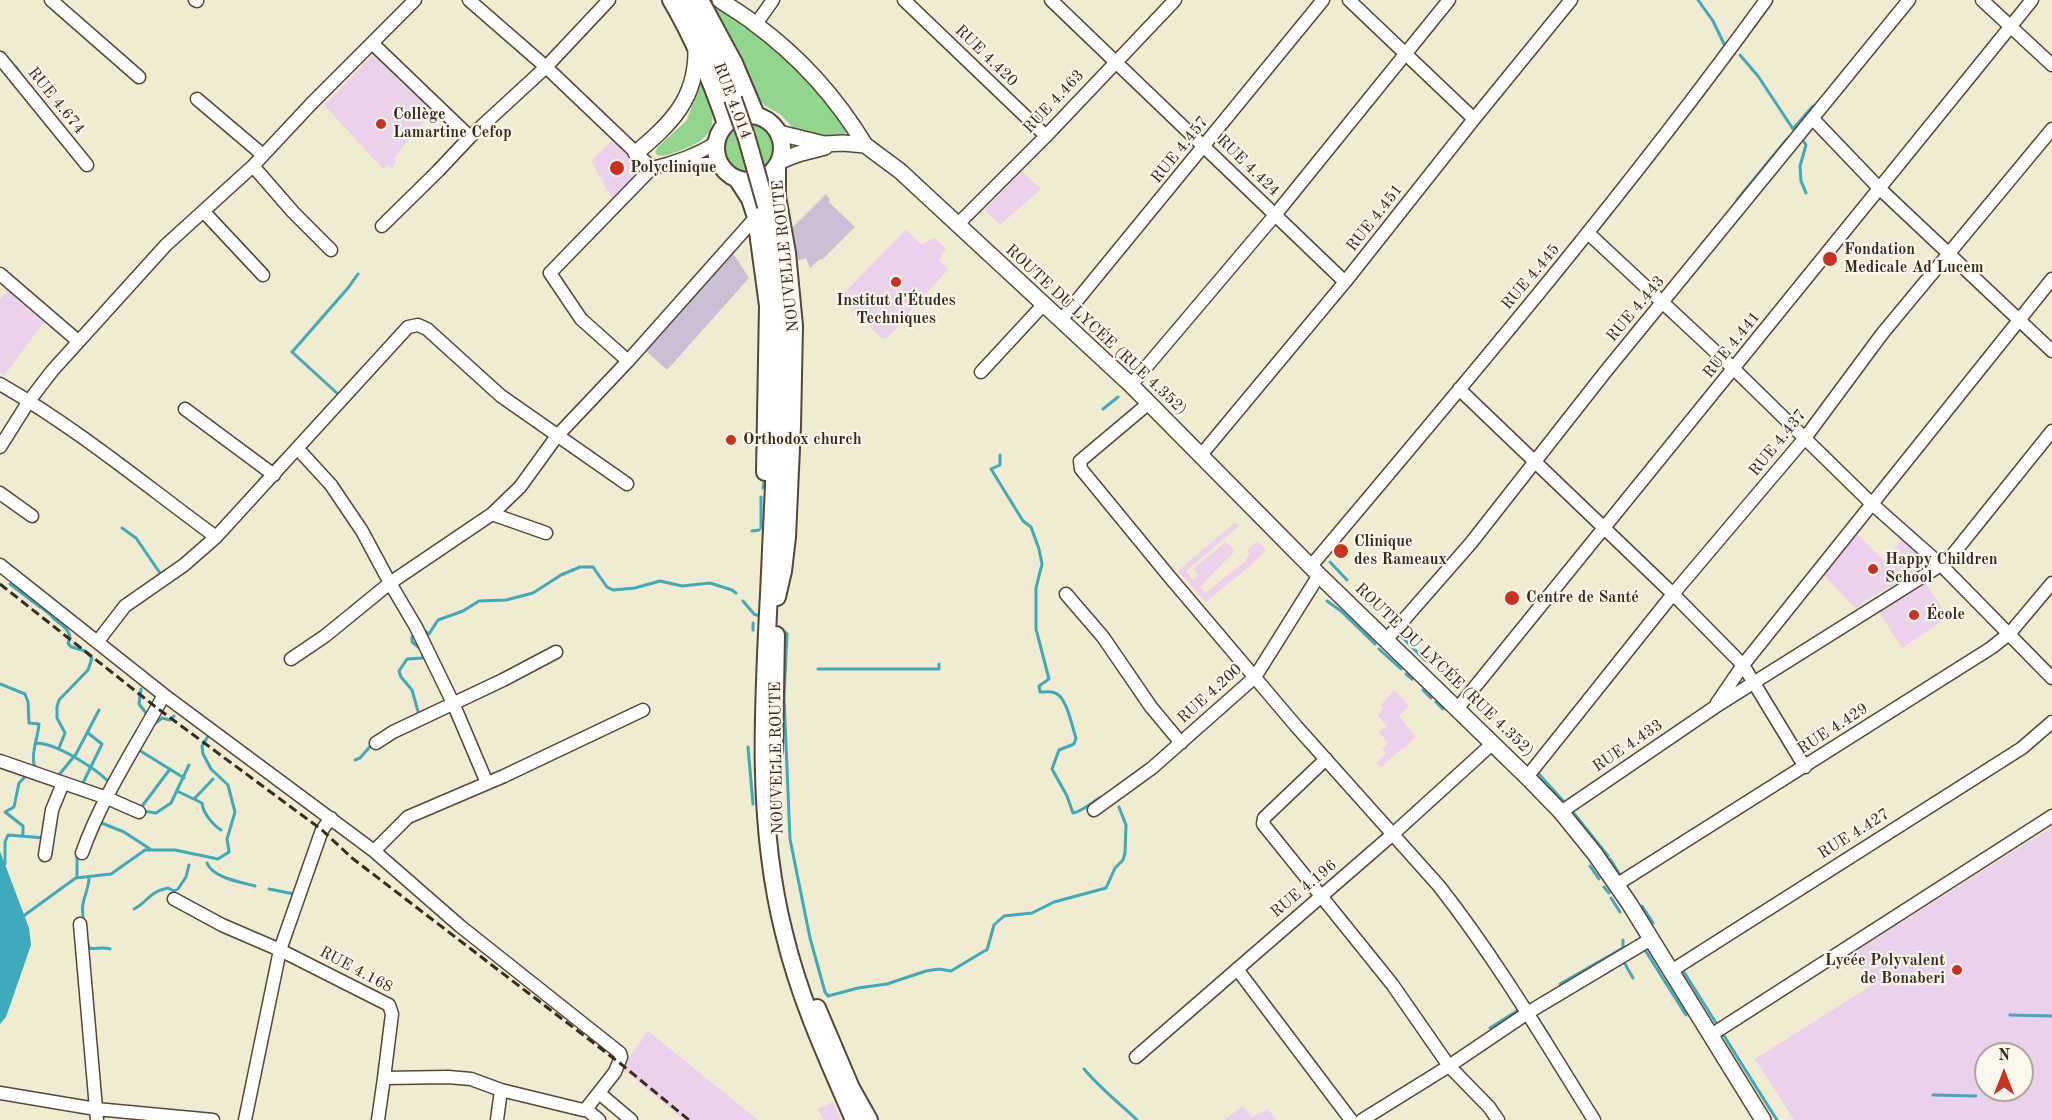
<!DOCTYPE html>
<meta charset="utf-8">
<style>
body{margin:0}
#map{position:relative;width:2052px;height:1120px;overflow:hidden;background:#f1ebd2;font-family:"Old Standard TT",serif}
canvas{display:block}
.north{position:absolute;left:1974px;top:1042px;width:60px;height:60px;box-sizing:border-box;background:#fbf7ec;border:2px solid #aea59a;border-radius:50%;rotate:0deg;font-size:16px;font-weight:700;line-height:24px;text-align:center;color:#3b2a1e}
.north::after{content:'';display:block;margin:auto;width:21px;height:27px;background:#c8321e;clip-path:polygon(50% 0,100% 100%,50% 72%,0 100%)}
</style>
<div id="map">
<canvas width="2052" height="1120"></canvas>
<div class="north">N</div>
</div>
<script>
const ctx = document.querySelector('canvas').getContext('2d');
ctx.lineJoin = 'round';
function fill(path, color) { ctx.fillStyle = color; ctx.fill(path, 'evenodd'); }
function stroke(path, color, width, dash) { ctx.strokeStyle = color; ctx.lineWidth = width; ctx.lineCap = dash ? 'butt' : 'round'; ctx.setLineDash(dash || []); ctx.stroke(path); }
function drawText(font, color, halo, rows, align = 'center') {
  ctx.font = font + ' "Old Standard TT",serif'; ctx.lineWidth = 4.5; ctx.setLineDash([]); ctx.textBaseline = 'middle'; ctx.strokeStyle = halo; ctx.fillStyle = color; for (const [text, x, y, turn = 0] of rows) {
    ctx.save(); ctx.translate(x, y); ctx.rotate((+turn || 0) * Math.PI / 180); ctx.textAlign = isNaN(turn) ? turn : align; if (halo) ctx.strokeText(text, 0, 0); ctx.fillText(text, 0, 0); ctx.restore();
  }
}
fill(new Path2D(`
 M374 54 390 68 401 83 433 110 393 159 396 161 392 168 388 165 384 170 324 105Z
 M616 137 643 164 613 200 591 161Z
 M1022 171 1041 189 1000 225 985 210Z
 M906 230 922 245 934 237 946 249 939 260 948 270 903 318 904 321 886 339 880 337 840 297Z
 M8 291 44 322 4 376 0 373V299Z
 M1235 522 1239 526 1186 571 1194 580 1199 575 1193 569 1226 542 1235 551 1200 587 1205 593 1246 561 1245 559 1250 554 1247 551 1257 541 1266 550 1251 565 1206 602 1178 571Z
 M1855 532 1884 561 1903 538 1930 564 1863 602 1856 609 1822 573Z
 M1925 582 1948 617 1902 648 1879 612Z
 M1394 690 1409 706 1399 716 1416 737 1381 767 1376 763 1386 754 1382 749 1388 743 1379 732 1387 726 1377 715 1384 709 1381 705Z
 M2052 827V1120H1794L1755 1059 1872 985 1852 954ZM1986 1054H2022V1090H1986Z
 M648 1031 758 1120H684L622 1068Z
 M833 1102 841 1120H824L818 1109Z
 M1243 1106 1252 1117 1268 1109 1276 1120H1224Z`), '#ebd1eb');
fill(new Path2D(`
 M826 194 830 199 829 202 855 227 822 260 820 259 810 268 806 258 796 261 790 230Z
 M733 253 749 278 667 370 646 351Z`), '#cbbfd5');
fill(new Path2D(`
 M712 5C743 25 773 46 800 72 818 89 832 109 848 128L846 133 836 137 796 131 780 114 767 107 756 98Z
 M702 79C713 111 725 134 684 149 675 152 666 158 657 155L655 152 658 147 687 120Z
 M723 148a26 26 0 1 1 52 0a26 26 0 1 1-52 0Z`), '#92d58d');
fill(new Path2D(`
 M0 851 29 928 31 945 6 1017 0 1024Z`), '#3dabbb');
stroke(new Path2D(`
 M1698 0 1713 21 1725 46
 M1740 55 1758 76 1793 129 1813 106
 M12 66 16 67 24 79
 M1802 139 1806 145 1800 166 1801 181 1806 193
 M1737 200 1787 139
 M339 395 292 352 348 288 358 274
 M1103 409 1118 397
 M1000 455V465L991 469 1023 521 1031 527 1039 549 1042 564 1036 588V629L1049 679 1039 686 1040 692C1045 692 1051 691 1055 693 1067 697 1072 727 1076 738L1074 744 1059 750 1052 769 1067 796 1073 813C1087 810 1094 798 1107 795
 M271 467 281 457
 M257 484 266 472
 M763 488 765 477
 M122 528 136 538 162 576
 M761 528V497
 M752 531 759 530
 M1330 562 1347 580
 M10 584 40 607
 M1359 592 1371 604
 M743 601 754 614 762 617
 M1327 601 1341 611 1375 644
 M41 607 52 616
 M52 617C59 624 69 627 70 638L68 643 71 647
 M422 629 429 634 438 620 463 611 479 601 506 600 533 593 561 575 580 567H593L607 587 613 590 635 588 660 581 682 586 710 583 732 590 736 593
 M753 630V623
 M782 630 787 634 784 697 790 839 810 938 825 992 828 996 858 988 887 984 926 971 939 969 951 971 986 950
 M415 634 412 637V642L422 650 423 658 407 659 399 671 401 677 412 690 419 715
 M1399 634 1425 660
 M72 647 85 651
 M1379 649 1401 669
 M818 669H939V664
 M1406 674 1412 679
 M0 684 25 694 28 702 29 723 39 724C38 738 30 755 35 768
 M141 689 139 704 146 713V717
 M1423 690 1431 698
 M1436 702 1443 709
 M153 723 157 722 162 718 170 720 174 716
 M36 743C56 743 95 768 109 782
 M748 747 753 804
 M59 748 65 733 57 718V707L59 700 88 670 92 658 85 651
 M139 750 184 778
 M355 760 360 758 373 743
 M1537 772 1566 804
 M58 776 76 754 99 710
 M82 785 102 744 88 733
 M177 791 202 803C203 813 213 825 221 830
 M194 799 213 779
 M140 809 170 769
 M143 811 156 813 171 803 189 765
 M1572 811 1608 856
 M99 822 124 832 150 849
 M23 836V826L5 812 14 807 19 783 27 775
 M1610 859 1620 875
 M207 863C213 878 241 882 255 886
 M5 864V842L8 835 45 838
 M1590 866 1599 879
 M76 878 111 874 145 850H175L218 859 229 852 227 839 235 812 228 785 211 769 203 754 202 746 210 733
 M1604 887 1609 893
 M178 889 186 877 189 865
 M269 889 294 894 295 892
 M1611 898 1620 912
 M1642 906 1653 923
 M134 909C147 903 148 892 168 888L174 891 176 890
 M22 917 77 877V853
 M84 922C79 900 88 896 89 878
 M87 941 89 948C95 950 103 946 110 949
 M987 950 994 925 1004 916 1032 913 1054 902 1106 888 1115 868 1123 860 1125 853 1126 825 1119 807
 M1645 950 1686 1015
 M1625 964 1633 978
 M1682 969 1718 1026
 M1560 984 1623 948V940
 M2010 1015 2052 1016
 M1536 1016 1550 1037
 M1490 1028 1517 1011
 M1723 1034 1736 1055
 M1736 1055 1777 1120
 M1084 1069C1100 1088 1119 1103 1137 1120
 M1933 1095 1976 1096`), '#3dabbb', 3);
const minor = new Path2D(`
 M51 0 139 77
 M195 0 197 1
 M469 0 546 67 652 168
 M904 0 1046 136
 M1051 0 1345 282
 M1349 0 1474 119
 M1982 0 2052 65
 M756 24 773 0
 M372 43 470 137 546 67 609 0
 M0 58 87 165
 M197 99 263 155
 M1813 119 1879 188 2052 351
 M678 165 708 164 723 169
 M253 166 293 212 331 250
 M204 212 263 275
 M957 225 1046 136 1175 0
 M382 226 438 171 470 137
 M1588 233 1734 369 1871 503 1941 565 2052 678
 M0 274 78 341
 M1061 320 1323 0
 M628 361 581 319 550 273 652 168C675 163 696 155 716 143
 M981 372 1044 304
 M0 384C77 428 145 485 216 537
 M1131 385 1275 215 1449 0
 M1459 389 1673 594 1743 665 1805 767
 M1149 403 1080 461 1081 469 1168 575 1296 726 1439 886C1497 960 1544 1040 1594 1120
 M185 409 274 475
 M0 447 29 401 52 371 166 245 253 166 311 104 415 0
 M298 449 331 485 362 531 390 583 416 627 453 703 487 783
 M1201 455 1345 282 1474 119 1571 0
 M0 493 32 516
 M492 514 546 533
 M0 565 164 695 374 851 460 926 620 1053 621 1057 615 1072 586 1109 583 1110 501 1090 471 1079 448 1077 384 1078 392 1014 389 1005 280 950 245 1120
 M1311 566C1467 381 1624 196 1766 0
 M1066 594 1103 637 1151 707 1181 743
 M1387 639 1471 543 1606 371 1909 0
 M98 641 125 606 184 565 216 537 408 327 418 325 427 329 501 396 627 484
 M291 659 325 636 390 583 492 514 520 487 557 436 628 361 756 217
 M1717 703 1743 665 2052 279
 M1457 709 2032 0
 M376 743 393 732 503 680 556 652
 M1326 759 1264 818 1263 824 1392 984 1449 1066 1489 1107 1498 1120
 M0 761 107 798 139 812
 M1527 777 1673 594 1805 438 1882 334 2052 129
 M1094 810 1152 768 1255 677 1319 575
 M1561 812 1715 707 1941 565 1950 558 2052 431
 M374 851 408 817 504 776 643 710
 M82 853C102 797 136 746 164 695
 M45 855 52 810 63 783
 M1616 885 1991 648 2010 633 2052 583
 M174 899 222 925 280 950 322 830 331 818
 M80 924 97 1120
 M1237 969 1351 1120
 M1671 971 2022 748 2052 722
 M1711 1035 2052 816
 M1136 1057 1393 834 1492 744
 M0 1093 96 1109 213 1120
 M599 1093 631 1120
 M586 1109 599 1120
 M378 1120 384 1078
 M497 1120 501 1090
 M1362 1120 1449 1066 1529 1012 1651 939`);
const major = new Path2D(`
 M720 0C731 8 744 15 755 24 800 57 836 97 865 145
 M779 133 824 144 843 143 865 145 900 171 1131 385 1319 575 1527 777 1561 812 1595 854 1629 903 1763 1120
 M636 153C671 123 696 100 696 51
 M780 161 798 154 825 147`);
const highway = new Path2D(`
 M671 0C694 39 711 80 726 124
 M686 0 710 43 733 99
 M700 0 734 63 756 115
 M716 148a33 33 0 1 1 66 0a33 33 0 1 1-66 0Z
 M737 179 750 199 756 217 768 306 765 472
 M766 206 777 286 781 337 778 449 775 463C773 507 771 551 769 594 763 708 756 822 784 933 800 1000 827 1058 854 1120
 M777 597 783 571 787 537 792 426 794 326 787 253 777 196V165
 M774 751 776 635
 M817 1008 851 1088 869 1120`);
stroke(minor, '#564739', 15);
stroke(major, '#564739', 18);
stroke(highway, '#564739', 20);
stroke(minor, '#fff', 12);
stroke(major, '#fff', 15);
stroke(highway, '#fff', 16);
stroke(new Path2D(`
 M0 584 157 708 322 830 352 858 621 1064 689 1120`), '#3b2a1e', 3, [9, 4.5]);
const highwayBridge = new Path2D(`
 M733 99 747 139 766 206`);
stroke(highwayBridge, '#564739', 20, []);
stroke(highwayBridge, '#fff', 16);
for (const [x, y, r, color] of [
 [381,124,6,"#c8321e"],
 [617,168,8,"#c8321e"],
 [1830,259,8,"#c8321e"],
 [896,282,6,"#c8321e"],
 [731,440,6,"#c8321e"],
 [1341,551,8,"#c8321e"],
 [1873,569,6,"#c8321e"],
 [1512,598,8,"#c8321e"],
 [1914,615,6,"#c8321e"],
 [1957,970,6,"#c8321e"]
]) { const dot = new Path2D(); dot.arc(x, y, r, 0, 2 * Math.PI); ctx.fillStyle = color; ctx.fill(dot); stroke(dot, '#fbf7ec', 2); }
drawText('16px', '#3b2a1e', '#fbf7ec', [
 ["RUE 4.420",986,56,44],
 ["RUE 4.674",56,101,51],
 ["RUE 4.014",732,101,69],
 ["RUE 4.463",1054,102,-47],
 ["RUE 4.457",1180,150,-51],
 ["RUE 4.424",1248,166,44],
 ["RUE 4.451",1375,218,-52],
 ["NOUVELLE ROUTE",786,256,-96],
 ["RUE 4.445",1531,277,-50],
 ["RUE 4.443",1636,309,-50],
 ["ROUTE DU LYCÉE (RUE 4.352)",1096,330,43],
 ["RUE 4.441",1732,345,-51],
 ["RUE 4.437",1778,443,-51],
 ["ROUTE DU LYCÉE (RUE 4.352)",1444,670,44],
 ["RUE 4.200",1210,694,-42],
 ["RUE 4.429",1833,729,-33],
 ["RUE 4.433",1628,746,-34],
 ["NOUVELLE ROUTE",777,758,-91],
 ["RUE 4.427",1854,834,-32],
 ["RUE 4.196",1304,889,-40],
 ["RUE 4.168",356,970,28]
]);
drawText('bold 16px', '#3b2a1e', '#fbf7ec', [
 ["Collège",393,115],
 ["Lamartine Cefop",393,133],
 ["Polyclinique",630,168],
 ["Fondation",1844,250],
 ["Medicale Ad Lucem",1844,268],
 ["Institut d'Études",896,301,"center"],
 ["Techniques",896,319,"center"],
 ["Orthodox church",743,440],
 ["Clinique",1354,542],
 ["des Rameaux",1354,560],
 ["Happy Children",1885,560],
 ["School",1885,578],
 ["Centre de Santé",1526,598],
 ["École",1926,615],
 ["Lycée Polyvalent",1945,961,"right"],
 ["de Bonaberi",1945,979,"right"]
], 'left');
</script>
